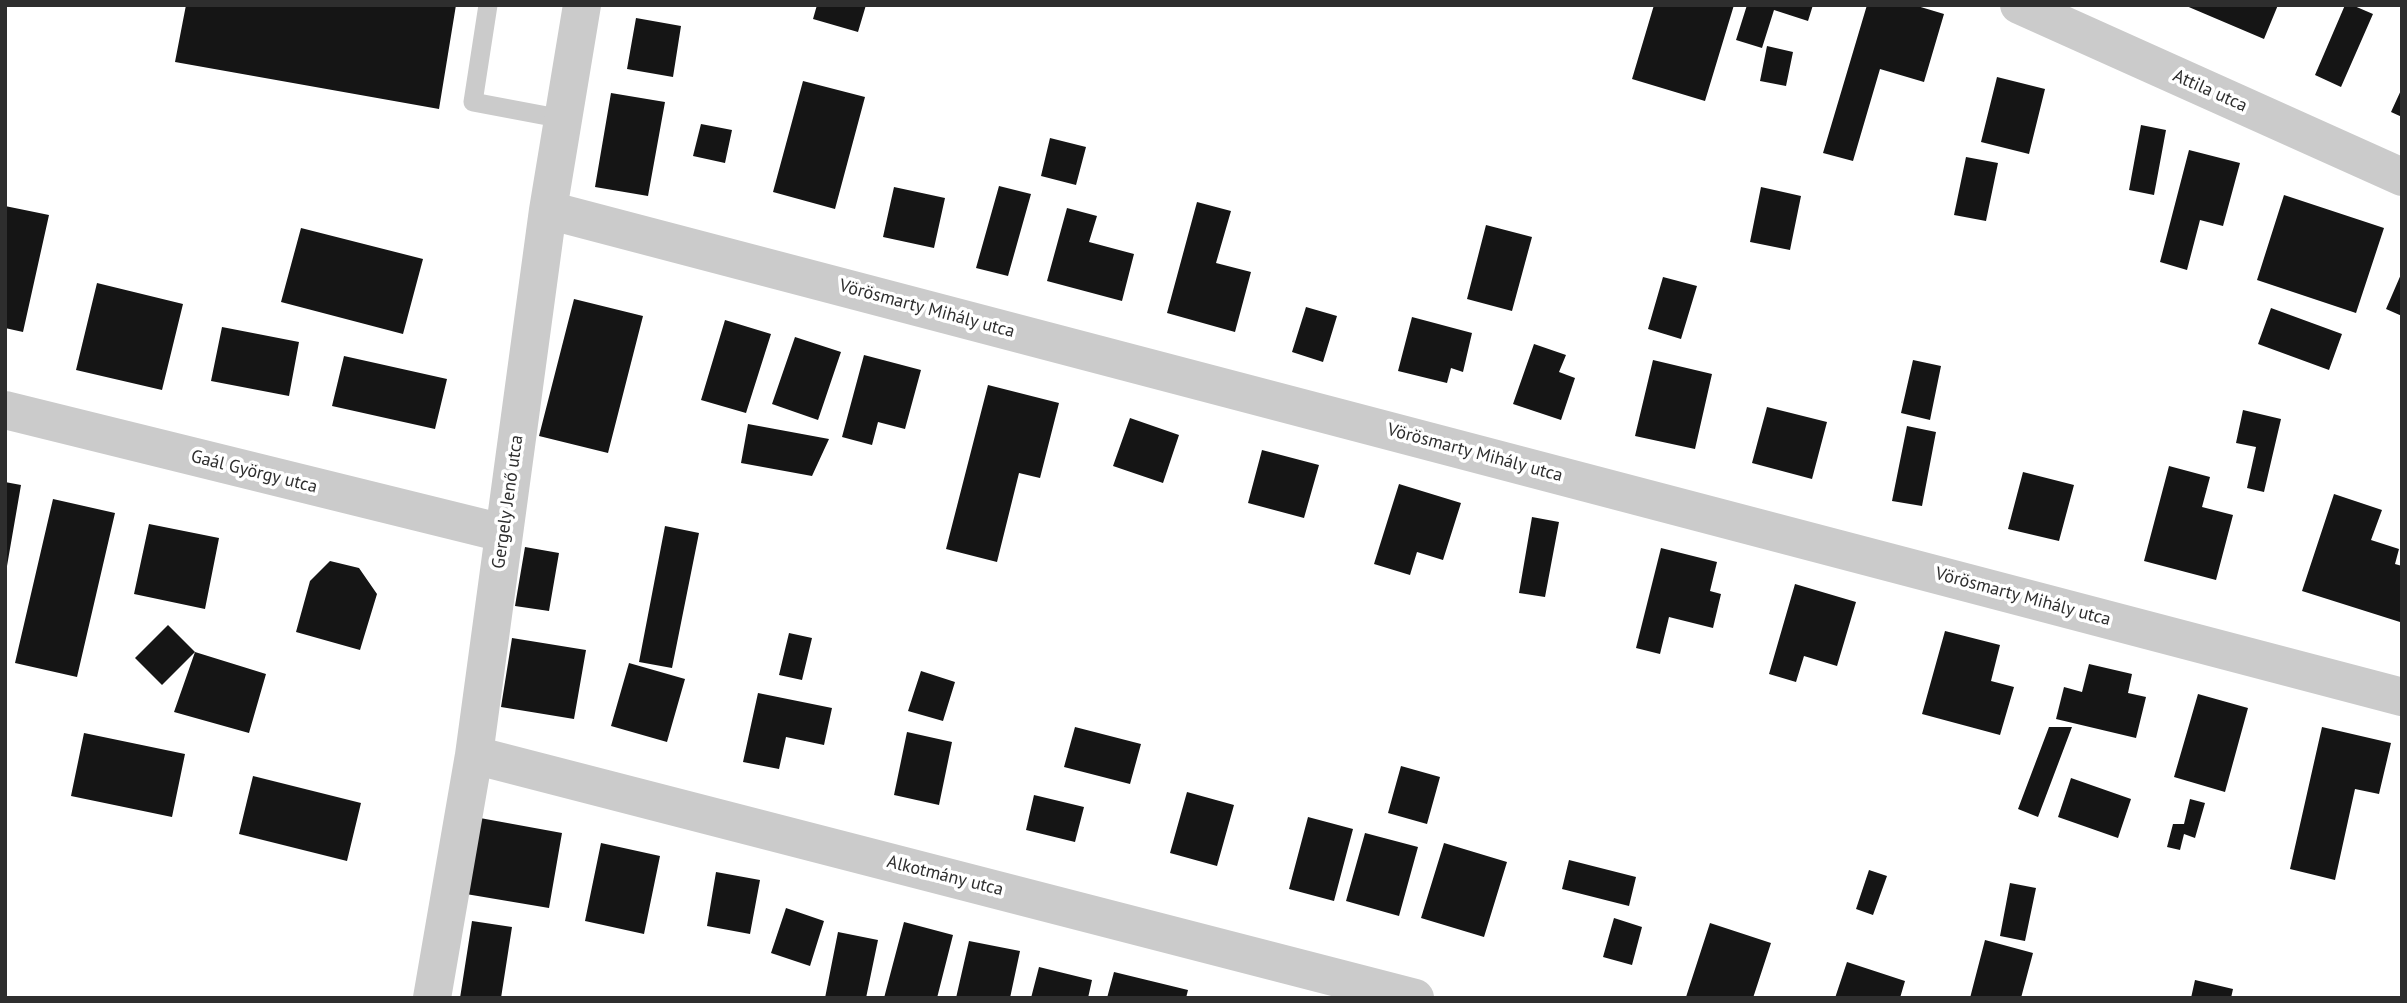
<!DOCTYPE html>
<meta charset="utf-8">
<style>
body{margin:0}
#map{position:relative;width:2407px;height:1003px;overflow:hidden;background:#fff;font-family:"PT Sans",sans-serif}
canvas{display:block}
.frame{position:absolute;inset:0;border:7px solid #2e2e2e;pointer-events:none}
</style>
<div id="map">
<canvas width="2407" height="1003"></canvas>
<div class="frame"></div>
</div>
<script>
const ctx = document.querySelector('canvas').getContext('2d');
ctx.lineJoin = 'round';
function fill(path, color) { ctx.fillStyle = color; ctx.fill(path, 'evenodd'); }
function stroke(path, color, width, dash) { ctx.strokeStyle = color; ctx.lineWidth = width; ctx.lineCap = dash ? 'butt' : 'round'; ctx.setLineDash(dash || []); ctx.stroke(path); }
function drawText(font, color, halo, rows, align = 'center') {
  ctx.font = font + ' "PT Sans",sans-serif'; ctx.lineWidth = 7; ctx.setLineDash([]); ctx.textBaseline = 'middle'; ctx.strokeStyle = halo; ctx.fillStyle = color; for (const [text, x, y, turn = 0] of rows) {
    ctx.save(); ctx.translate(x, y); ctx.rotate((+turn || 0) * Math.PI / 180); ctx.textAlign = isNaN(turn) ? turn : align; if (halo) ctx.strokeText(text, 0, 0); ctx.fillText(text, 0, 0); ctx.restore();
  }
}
fill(new Path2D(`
 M186 5H456L439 109 175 62Z
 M817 5H866L858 32 813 19Z
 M1654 5H1734L1705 101 1632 79Z
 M1747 5H1813L1808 21 1774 10 1762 48 1736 40Z
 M1867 5H1914L1944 14 1924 82 1880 69 1853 161 1823 153Z
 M2184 5H2278L2264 39Z
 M2345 5H2352L2373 14 2341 87 2315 75Z
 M636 18 681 26 673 77 627 69Z
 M1767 46 1793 52 1786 86 1760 81Z
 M1997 77 2045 89 2029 154 1981 142Z
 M803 81 865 97 835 209 773 192Z
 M2402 88V117L2391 112Z
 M611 93 665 102 648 196 595 187Z
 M701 124 732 130 725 163 693 156Z
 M2141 125 2166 130 2154 195 2129 190Z
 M1050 138 1086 147 1076 185 1041 176Z
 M2189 150 2240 163 2223 226 2200 220 2187 270 2160 262Z
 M1966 157 1998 163 1986 221 1954 215Z
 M999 186 1031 194 1008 276 976 268Z
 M894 187 945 198 934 248 883 237Z
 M1761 187 1801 196 1790 250 1750 242Z
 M2284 195 2384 228 2356 313 2257 280Z
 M1197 202 1231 211 1216 263 1251 272 1235 332 1167 313Z
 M5 206 49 215 23 332 5 328Z
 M1067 208 1097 216 1089 242 1134 254 1122 301 1047 281Z
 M1486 225 1532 237 1512 311 1467 299Z
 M301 228 423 259 403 334 281 302Z
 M2402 272V316L2386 309Z
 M1663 277 1697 286 1681 339 1648 329Z
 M97 283 183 304 162 390 76 370Z
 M574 299 643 316 608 453 539 436Z
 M1306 307 1337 316 1323 362 1292 352Z
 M2271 308 2342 334 2329 370 2258 344Z
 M1412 317 1472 333 1463 372 1451 368 1447 383 1398 371Z
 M725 320 771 334 746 413 701 400Z
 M222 327 299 342 289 396 211 381Z
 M795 337 841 352 818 420 772 404Z
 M1534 344 1566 355 1559 372 1575 378 1561 420 1513 404Z
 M864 355 921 370 905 429 878 422 872 445 842 437Z
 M344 356 447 379 435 429 332 406Z
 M1653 360 1712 374 1695 449 1635 436Z
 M1913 360 1941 366 1930 420 1901 413Z
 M988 385 1059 403 1040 478 1019 473 997 562 946 549Z
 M1767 407 1827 422 1812 479 1752 463Z
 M2243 410 2281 419 2264 492 2247 488 2256 447 2236 443Z
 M1130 418 1179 435 1163 483 1113 466Z
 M748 424 829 439 812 476 741 463Z
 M1907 426 1936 432 1922 506 1892 501Z
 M1262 450 1319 465 1304 518 1248 503Z
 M2169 466 2210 477 2202 507 2233 515 2216 580 2144 561Z
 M2023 472 2074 485 2059 541 2008 529Z
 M5 482 21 485 7 566H5Z
 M1399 484 1461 503 1443 560 1417 552 1410 575 1374 564Z
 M2334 494 2382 510 2371 540 2399 549 2395 564 2402 566 2400 622 2302 591Z
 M53 499 115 513 77 677 15 663Z
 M1532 517 1559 522 1545 597 1519 593Z
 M149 524 219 538 205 609 134 594Z
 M665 526 699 533 672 668 639 662Z
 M525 547 559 553 549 611 515 606Z
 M1661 548 1717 562 1710 591 1721 594 1713 628 1669 617 1660 654 1636 648Z
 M330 561 359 568 377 594 360 650 296 632 310 581Z
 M1795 584 1856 602 1837 666 1804 656 1796 682 1769 674Z
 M168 625 195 652 162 685 135 658Z
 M1945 631 2000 645 1991 681 2014 687 2000 735 1922 714Z
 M789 633 812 638 802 680 779 675Z
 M512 638 586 650 574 719 501 707Z
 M195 652 266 674 249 733 174 712Z
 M629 663 685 679 667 742 611 726Z
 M2089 664 2132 674 2128 693 2146 697 2136 738 2056 719 2064 687 2082 692Z
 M921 671 955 682 943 721 908 711Z
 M758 693 832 708 824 745 786 737 779 769 743 762Z
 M2198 694 2248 708 2225 792 2174 777Z
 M1075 727 1141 744 1130 784 1064 767Z
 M2049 727H2072L2038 817 2018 809Z
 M2322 727 2391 743 2379 794 2355 789 2335 880 2290 869Z
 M907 732 952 742 939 805 894 795Z
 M84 733 185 754 172 817 71 796Z
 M1401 766 1440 777 1427 824 1388 813Z
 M253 776 361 803 347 861 239 834Z
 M2071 778 2131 799 2118 838 2058 817Z
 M1187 792 1234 805 1217 866 1170 853Z
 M1034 795 1084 807 1075 842 1026 830Z
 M2190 799 2205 803 2195 838 2184 834 2180 850 2167 847 2173 824H2184Z
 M1308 817 1353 829 1334 901 1289 889Z
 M480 818 562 833 549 908 466 894Z
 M1365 833 1418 847 1399 916 1346 901Z
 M601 843 660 856 644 934 585 921Z
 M1444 843 1507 862 1484 937 1421 918Z
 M1569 860 1636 877 1629 906 1562 889Z
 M1869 870 1887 876 1873 915 1856 909Z
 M716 872 760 880 750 934 707 926Z
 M2010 883 2036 888 2025 941 2000 936Z
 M786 908 824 921 810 966 771 953Z
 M1614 918 1642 927 1632 965 1603 957Z
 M472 921 512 927 501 998H460Z
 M904 922 953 935 937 998H884Z
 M1710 923 1771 943 1753 998 1686 997Z
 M838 932 878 940 866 998H825Z
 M1985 940 2033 953 2021 998H1970Z
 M969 941 1020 951 1010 998H956Z
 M1847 962 1905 981 1900 998H1835Z
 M1039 967 1092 980 1088 998H1031Z
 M1114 972 1188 990 1186 998H1107Z
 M2195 980 2233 989 2231 998H2191Z`), '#151515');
stroke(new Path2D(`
 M488 5 473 102 563 119`), '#cbcbcb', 19);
stroke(new Path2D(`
 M2019 5 2402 177
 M548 210 2402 697
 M5 410 503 533
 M474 755 1415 998
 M432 998 474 755 548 210 582 5`), '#cbcbcb', 38);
drawText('18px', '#2e2e2e', '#fff', [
 ["Attila utca",2210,91,24],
 ["Vörösmarty Mihály utca",927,309,15],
 ["Vörösmarty Mihály utca",1475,453,15],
 ["Gaál György utca",254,472,14],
 ["Gergely Jenő utca",508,502,-82],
 ["Vörösmarty Mihály utca",2023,597,15],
 ["Alkotmány utca",945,876,14]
]);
</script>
